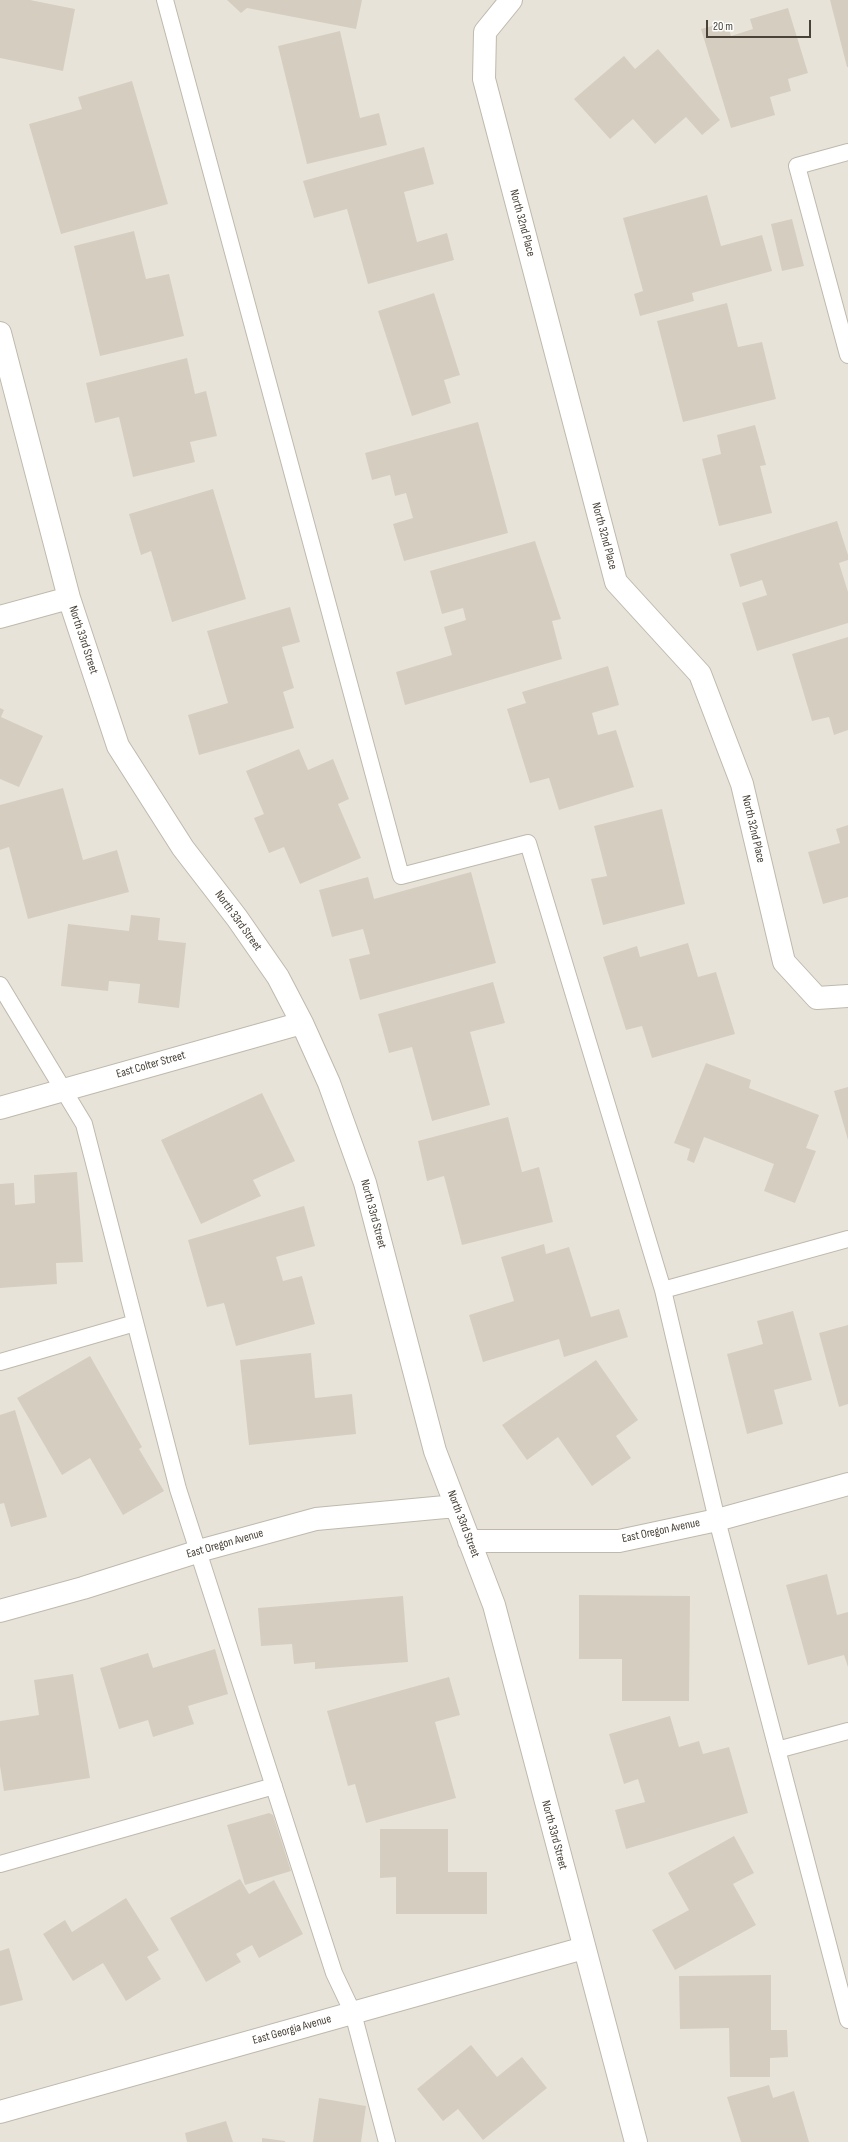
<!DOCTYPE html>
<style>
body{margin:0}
#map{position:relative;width:848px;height:2142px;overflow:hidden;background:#f4f1ea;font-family:"Sofia Sans Condensed",sans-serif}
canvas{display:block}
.scale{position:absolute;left:706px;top:20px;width:105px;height:18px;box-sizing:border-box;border:2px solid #484238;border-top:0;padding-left:5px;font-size:12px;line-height:14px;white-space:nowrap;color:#484238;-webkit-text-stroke:3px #fff;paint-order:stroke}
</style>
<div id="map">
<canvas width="848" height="2142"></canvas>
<div class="scale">20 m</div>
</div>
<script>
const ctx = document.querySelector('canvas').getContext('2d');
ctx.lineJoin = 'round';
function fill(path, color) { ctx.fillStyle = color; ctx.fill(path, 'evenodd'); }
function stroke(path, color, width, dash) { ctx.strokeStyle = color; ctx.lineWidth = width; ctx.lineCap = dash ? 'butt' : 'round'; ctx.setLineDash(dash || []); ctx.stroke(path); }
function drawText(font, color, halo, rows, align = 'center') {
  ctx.font = font + ' "Sofia Sans Condensed",sans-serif'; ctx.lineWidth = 3.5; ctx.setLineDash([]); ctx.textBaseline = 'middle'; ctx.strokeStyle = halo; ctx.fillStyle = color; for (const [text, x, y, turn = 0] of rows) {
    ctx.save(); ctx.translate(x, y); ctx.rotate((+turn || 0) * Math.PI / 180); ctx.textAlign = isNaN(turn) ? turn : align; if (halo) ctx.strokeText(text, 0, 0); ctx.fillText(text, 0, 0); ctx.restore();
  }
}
fill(new Path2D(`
 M0 0H848V2142H0Z`), '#e8e3d8');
fill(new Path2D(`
 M0 0H30L75 9 63 71 0 58Z
 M227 0H362L356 29 247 8 241 13Z
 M830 0H848V67H847Z
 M788 8 808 73 788 79 791 91 770 97 775 115 731 128 701 29 727 22 731 36 753 29 750 19Z
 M340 31 360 118 379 113 387 145 307 164 278 46Z
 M658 49 720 120 702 135 686 117 655 144 633 119 610 139 574 99 624 56 635 69Z
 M132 81 168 204 61 234 29 124 82 109 78 97Z
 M424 147 434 184 404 192 417 242 447 233 454 260 368 284 347 209 314 218 303 181Z
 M707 195 721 246 762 235 772 271 692 293 694 301 640 316 634 294 643 291 623 218Z
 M792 219 804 266 782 271 771 224Z
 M134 231 146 279 169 274 184 336 100 356 74 246Z
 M434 293 460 375 444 380 451 403 412 416 378 311Z
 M727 303 738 347 762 342 776 399 683 422 657 321Z
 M187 358 195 394 206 391 217 436 190 442 195 462 133 477 119 417 95 423 86 383Z
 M478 422 508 533 404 561 393 524 413 518 406 493 395 496 390 475 372 480 365 453Z
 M755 425 766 465 760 466 772 513 719 526 702 459 721 454 717 435Z
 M213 489 246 599 172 622 151 551 141 555 129 514Z
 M837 521 848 555V560L839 563 848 592V623L757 651 742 603 767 595 762 580 740 587 730 554Z
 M535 541 561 619 552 621 562 659 405 705 396 672 452 655 444 627 466 620 463 608 442 614 430 571Z
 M290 607 300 642 282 647 294 688 283 692 294 728 199 755 188 715 228 703 207 631Z
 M848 637V730L834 735 829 717 812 721 792 654Z
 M608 666 619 705 592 713 598 735 616 730 634 787 559 810 549 778 530 783 507 709 526 703 522 692Z
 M0 708 4 710 1 717 43 736 19 787 0 779Z
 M299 749 308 770 333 759 349 799 338 804 361 858 300 884 284 847 269 853 254 818 264 814 246 771Z
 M63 788 83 860 117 850 129 892 28 919 9 847 0 850V805Z
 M662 809 685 904 603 925 591 879 607 876 594 826Z
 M848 825V897L823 904 808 852 840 843 836 829Z
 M471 872 496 963 360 1000 349 959 370 954 363 929 332 937 319 890 368 877 374 899Z
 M131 915 160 918 158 940 186 943 179 1008 138 1003 140 984 109 981 108 991 61 986 68 924 129 931Z
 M688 943 698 977 716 972 735 1034 652 1058 642 1026 626 1030 603 957 637 946 640 957Z
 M493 982 505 1023 470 1032 490 1105 432 1121 412 1047 389 1053 378 1014Z
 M706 1063 751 1080 749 1088 819 1115 806 1148 816 1151 795 1203 764 1191 774 1164 704 1137 694 1163 687 1160 690 1149 674 1143Z
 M848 1087V1140L834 1091Z
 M262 1093 295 1161 253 1180 261 1196 201 1224 161 1140Z
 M508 1117 522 1172 539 1167 553 1222 462 1245 444 1176 427 1181 418 1141Z
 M77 1172 83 1262 56 1263 57 1284 0 1288V1184L14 1183 15 1205 35 1203 34 1175Z
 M304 1206 315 1246 276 1257 283 1281 302 1276 315 1324 236 1346 224 1303 207 1307 188 1240Z
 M544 1244 546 1254 569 1247 591 1317 619 1309 628 1337 564 1357 559 1339 483 1362 469 1315 514 1301 501 1257Z
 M793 1311 812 1380 774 1390 783 1424 747 1434 727 1354 763 1344 757 1321Z
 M848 1325V1404L839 1407 819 1333Z
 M311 1353 315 1398 352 1394 356 1434 249 1445 240 1360Z
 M90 1356 142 1447 139 1449 164 1491 123 1515 90 1458 62 1475 17 1398Z
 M596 1360 638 1420 616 1436 631 1458 592 1486 558 1437 527 1460 502 1425Z
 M15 1410 47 1517 11 1527 4 1503 0 1504V1415Z
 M827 1574 837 1615 848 1612V1667L844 1655 808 1665 786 1585Z
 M579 1595 690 1596 689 1701H622V1659H579Z
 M403 1596 408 1662 315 1669V1662L294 1664 292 1644 261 1646 258 1608Z
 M215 1649 228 1694 188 1706 194 1724 153 1737 148 1720 119 1729 100 1668 148 1653 153 1668Z
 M73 1674 90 1778 4 1791 0 1766V1721L39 1715 34 1680Z
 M449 1677 460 1715 435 1722 456 1798 366 1823 355 1784 348 1786 327 1711Z
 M670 1716 679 1747 699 1741 703 1754 729 1747 748 1813 626 1849 615 1810 645 1802 638 1779 624 1784 609 1734Z
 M269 1813 273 1815 291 1871 245 1885 227 1825Z
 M380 1829H448V1872H487V1914H396V1877L380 1878Z
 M734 1836 754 1873 733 1884 756 1925 675 1970 652 1930 689 1910 668 1873Z
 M240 1879 249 1894 274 1880 303 1934 259 1958 252 1945 236 1954 241 1962 206 1982 170 1918Z
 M126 1898 159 1950 147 1957 161 1979 126 2001 103 1963 73 1981 43 1934 65 1920 72 1932Z
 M9 1948 23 2000 0 2006V1951Z
 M771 1975V2030H787L788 2057 770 2058V2077H730L729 2028 680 2029 679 1976Z
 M471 2045 497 2077 522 2057 547 2088 483 2140 458 2109 443 2121 417 2089Z
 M769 2085 773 2098 794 2091 809 2142H741L727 2097Z
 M319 2098 366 2106 361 2142H313Z
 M226 2121 233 2142H187L185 2133Z
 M262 2138 285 2141V2142H262Z`), '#d5cdc0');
const service = new Path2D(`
 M165 0 401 876 528 843 663 1290 717 1520 848 2020
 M848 152 797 166 848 355
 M0 985 84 1124 178 1489 334 1973 353 2013 387 2142
 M663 1290 848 1239
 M0 1362 135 1323
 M777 1750 848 1731
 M0 1864 274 1786`);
const minor = new Path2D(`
 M511 0 485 32 484 79 616 582 700 674 742 784 784 962 817 998 848 996
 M0 333 69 598 118 746 183 848 237 918 278 977 302 1023 329 1083 365 1183 435 1451 494 1605 636 2142
 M0 617 69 598
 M0 1108 302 1023
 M469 1541H619L717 1520 848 1484
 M0 1611 83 1588 206 1549 316 1519 456 1506
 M0 2112 584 1948`);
stroke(service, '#bfb9ad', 18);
stroke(minor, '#bfb9ad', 24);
stroke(service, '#fff', 16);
stroke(minor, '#fff', 22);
drawText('12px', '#484238', '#fff', [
 ["North 32nd Place",522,223,75],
 ["North 32nd Place",604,536,75],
 ["North 33rd Street",83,640,72],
 ["North 32nd Place",753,829,77],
 ["North 33rd Street",238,921,54],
 ["East Colter Street",151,1065,-16],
 ["North 33rd Street",373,1214,75],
 ["North 33rd Street",463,1524,69],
 ["East Oregon Avenue",661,1531,-12],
 ["East Oregon Avenue",225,1544,-16],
 ["North 33rd Street",554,1835,75],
 ["East Georgia Avenue",292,2030,-16]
]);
</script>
